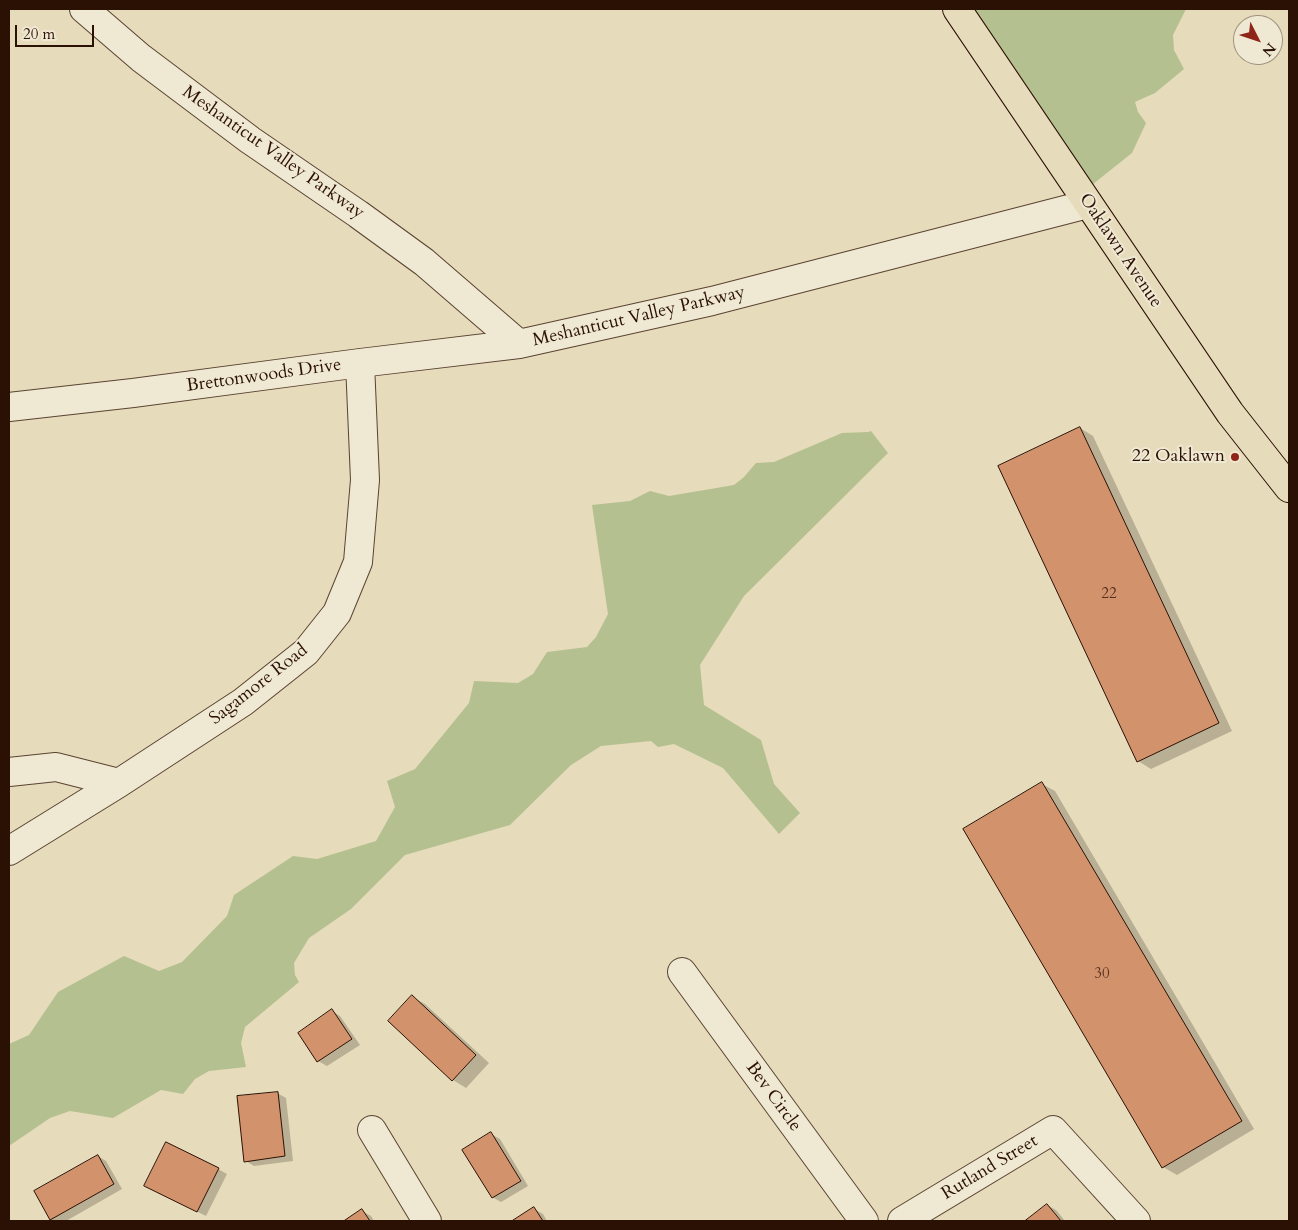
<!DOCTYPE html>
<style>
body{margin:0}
#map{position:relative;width:1298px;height:1230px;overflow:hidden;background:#e6dbba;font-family:Cardo,serif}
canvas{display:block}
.frame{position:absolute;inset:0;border:10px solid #2b1004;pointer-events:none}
.north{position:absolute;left:1233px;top:15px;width:50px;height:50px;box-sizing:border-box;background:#efe8d2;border:1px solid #a19280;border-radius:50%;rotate:131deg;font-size:14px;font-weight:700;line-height:20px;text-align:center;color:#2b1004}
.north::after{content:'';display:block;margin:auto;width:18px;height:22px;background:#8f2418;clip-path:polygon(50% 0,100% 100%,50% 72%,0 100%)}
.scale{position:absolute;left:15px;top:25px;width:79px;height:22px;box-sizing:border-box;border:2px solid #2b1004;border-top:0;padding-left:6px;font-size:15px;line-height:18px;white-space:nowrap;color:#2b1004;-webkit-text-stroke:4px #efe8d2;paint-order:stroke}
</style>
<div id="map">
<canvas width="1298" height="1230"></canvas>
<div class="frame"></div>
<div class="north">N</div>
<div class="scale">20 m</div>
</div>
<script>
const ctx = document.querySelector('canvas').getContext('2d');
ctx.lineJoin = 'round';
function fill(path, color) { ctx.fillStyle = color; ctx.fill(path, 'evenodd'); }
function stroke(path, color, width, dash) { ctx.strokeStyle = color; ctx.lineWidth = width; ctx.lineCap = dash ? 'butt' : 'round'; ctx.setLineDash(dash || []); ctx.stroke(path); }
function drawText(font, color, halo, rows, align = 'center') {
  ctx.font = font + ' Cardo,serif'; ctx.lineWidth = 4; ctx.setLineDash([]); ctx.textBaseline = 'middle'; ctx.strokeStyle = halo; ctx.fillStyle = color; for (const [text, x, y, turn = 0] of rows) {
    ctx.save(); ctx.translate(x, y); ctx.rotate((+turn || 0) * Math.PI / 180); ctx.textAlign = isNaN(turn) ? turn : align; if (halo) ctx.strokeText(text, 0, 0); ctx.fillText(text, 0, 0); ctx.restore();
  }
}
fill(new Path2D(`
 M974 9H1186L1173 35 1174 50 1184 69 1155 93 1135 102 1138 112 1146 123 1132 153 1083 192 964 16Z
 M871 431 888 453 744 596 700 665 704 705 761 740 774 784 800 813 779 834 723 768 674 744 658 747 651 741 601 746 571 765 510 825 405 855 351 909 309 938 294 963 295 975 299 982 245 1027 241 1043 246 1067 209 1071 195 1079 183 1094 161 1090 113 1118 70 1111 50 1118 9 1146V1044L29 1035 58 992 124 956 159 971 182 962 227 916 234 895 293 856 317 859 376 841 395 807 387 781 415 769 469 703 474 681 518 683 533 674 547 652 587 647 596 637 608 614 592 505 630 501 650 491 669 496 734 485 744 477 756 463 774 462 842 433 868 432Z`), '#b5c090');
fill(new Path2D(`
 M1080 428 1093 436 1232 731 1151 769 1138 761 999 466Z
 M1042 784 1055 791 1254 1129 1177 1175 1163 1167Z
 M412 997 425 1004 489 1063 466 1088 453 1080Z
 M332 1011 340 1016 360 1045 327 1066 318 1061 299 1033Z
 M277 1093 286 1098 293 1161 254 1166 246 1161Z
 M491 1134 500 1139 528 1186 501 1202 492 1197Z
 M98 1156 106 1161 122 1189 66 1221H54L51 1220 35 1192Z
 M218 1169 227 1174 206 1216 154 1190Z
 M1047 1205 1056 1210 1065 1221H1027Z
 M534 1209 543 1214 547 1221H514Z
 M362 1211 371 1216 374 1221H346Z`), '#0003');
const building = new Path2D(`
 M1080 427 1219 723 1137 762 998 466Z
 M1042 782 1242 1121 1162 1168 963 829Z
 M412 995 476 1055 452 1081 388 1021Z
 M332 1009 352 1039 317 1062 298 1033Z
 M278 1092 285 1156 244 1162 237 1096Z
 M491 1132 521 1181 492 1198 462 1150Z
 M166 1142 219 1168 197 1212 144 1186Z
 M98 1155 114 1184 50 1220 34 1191Z
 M1047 1204 1061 1221H1025Z
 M534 1207 543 1221H512Z
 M362 1209 370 1221H344Z`);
fill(building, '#d2926c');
stroke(building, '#2b1004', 1);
const minor = new Path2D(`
 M84 9 141 58 250 140 358 214 424 262 519 344
 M9 407 133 393 360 363 519 344 712 301 1088 204
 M9 772 56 767 119 783
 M9 851 119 783 243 702 306 652 337 613 358 562 365 480 360 363
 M682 972 864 1221
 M372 1130 427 1221
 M902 1221 1053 1130 1136 1221`);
const major = new Path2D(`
 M957 9 1230 413 1289 488`);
stroke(minor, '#5a4332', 30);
stroke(major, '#2b1004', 30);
stroke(minor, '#efe8d2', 28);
stroke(major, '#e6dbba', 28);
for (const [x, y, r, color] of [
 [1235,457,5,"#8f2418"]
]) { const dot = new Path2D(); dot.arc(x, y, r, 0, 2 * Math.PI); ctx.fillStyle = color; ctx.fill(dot); stroke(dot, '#efe8d2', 2); }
drawText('15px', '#55301e', null, [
 ["22",1109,595],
 ["30",1102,975]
]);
drawText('18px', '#2b1004', '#efe8d2', [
 ["Meshanticut Valley Parkway",273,153,35],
 ["Oaklawn Avenue",1120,251,56],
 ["Meshanticut Valley Parkway",639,317,-13],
 ["Brettonwoods Drive",264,376,-8],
 ["Sagamore Road",259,685,-38],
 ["Bev Circle",773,1097,54],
 ["Rutland Street",990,1168,-31]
]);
drawText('18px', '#2b1004', '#efe8d2', [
 ["22 Oaklawn",1225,457]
], 'right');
</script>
